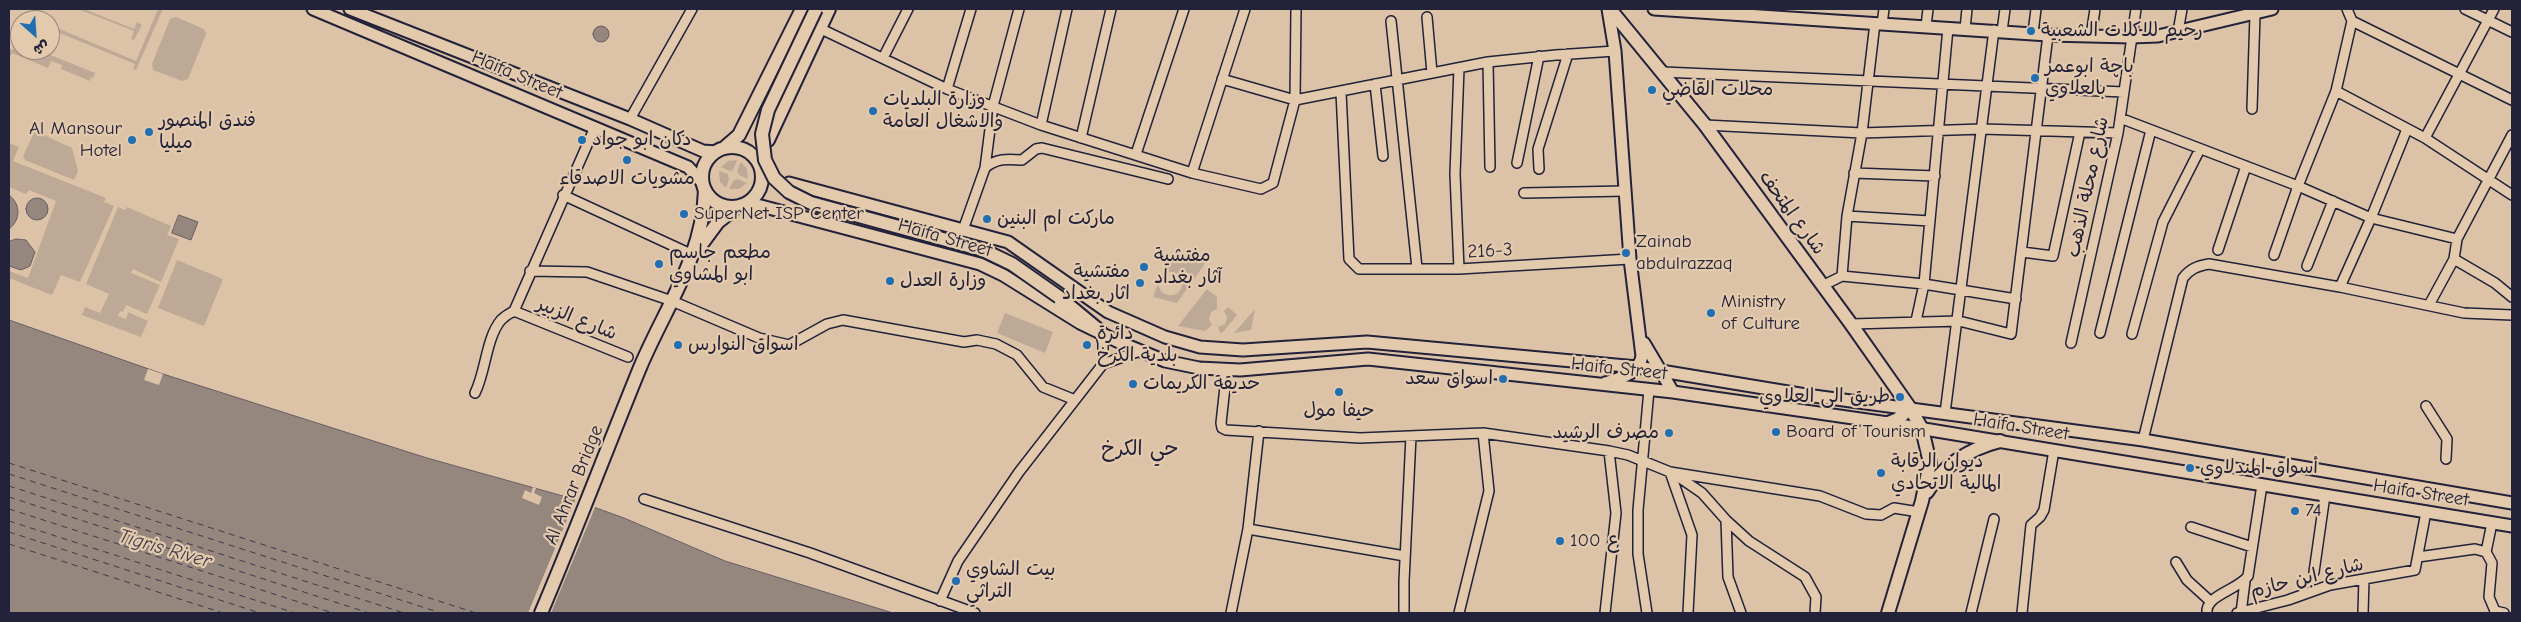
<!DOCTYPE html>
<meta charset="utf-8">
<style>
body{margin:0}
#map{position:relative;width:2521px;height:622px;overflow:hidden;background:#dcc3a7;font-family:"Comic Neue","Playpen Sans Arabic",sans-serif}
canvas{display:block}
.frame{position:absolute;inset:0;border:10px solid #22223b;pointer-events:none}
.north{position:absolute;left:10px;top:10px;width:50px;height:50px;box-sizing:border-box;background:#e4caac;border:1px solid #96877f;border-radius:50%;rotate:154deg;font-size:14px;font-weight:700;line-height:20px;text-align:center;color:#22223b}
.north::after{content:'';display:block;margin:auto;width:18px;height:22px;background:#1f6fb2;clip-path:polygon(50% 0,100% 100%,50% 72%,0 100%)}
</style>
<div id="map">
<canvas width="2521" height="622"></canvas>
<div class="frame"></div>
<div class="north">ش</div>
</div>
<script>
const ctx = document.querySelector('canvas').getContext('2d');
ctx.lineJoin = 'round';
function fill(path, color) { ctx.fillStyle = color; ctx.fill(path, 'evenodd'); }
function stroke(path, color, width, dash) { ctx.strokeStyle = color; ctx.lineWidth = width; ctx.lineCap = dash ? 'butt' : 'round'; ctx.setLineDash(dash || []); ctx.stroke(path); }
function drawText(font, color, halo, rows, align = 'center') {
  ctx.font = font + ' "Comic Neue","Playpen Sans Arabic",sans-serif'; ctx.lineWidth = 4.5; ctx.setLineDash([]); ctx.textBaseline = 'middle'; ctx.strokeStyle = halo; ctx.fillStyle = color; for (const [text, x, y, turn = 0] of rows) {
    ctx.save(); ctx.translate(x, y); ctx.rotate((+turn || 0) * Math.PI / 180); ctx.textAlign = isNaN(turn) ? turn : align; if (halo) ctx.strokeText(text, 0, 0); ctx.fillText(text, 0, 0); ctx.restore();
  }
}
fill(new Path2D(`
 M78 9H84L134 29 137 22 142 25 134 40 131 39 134 31Z
 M158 9H163L136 70 133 69 135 64 50 29V25L136 61Z
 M176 17 204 29 206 34 188 79 182 81 153 70 152 64 170 19Z
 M17 41 20 43V50H38L95 73 93 78 91 77 90 81 61 69 62 65 51 61 48 68 12 53 9 59V49L13 50Z
 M35 131 72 148 78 171 74 180 25 160 23 156Z
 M9 143 19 147 13 161 106 198 104 202 114 206 80 282 61 275 52 295 9 278V271L28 278 56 201 29 190 26 194 9 187Z
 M737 160 733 170 730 171 721 167 728 161Z
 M741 162 747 169 748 179 739 175 737 171Z
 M719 171 728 174 729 179 726 188 720 182Z
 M737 179 747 183 739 189H729L733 181Z
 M118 207 125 210 127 207 171 226 167 235 179 239 161 282 133 269 131 273 160 285 147 314 126 305 123 312 120 311 118 316 126 319 128 312 148 321 141 337 82 315 85 307 100 313 109 294 86 284Z
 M1171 252 1201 254 1206 262 1177 303 1153 297 1158 284C1160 290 1162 294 1168 295 1187 299 1188 265 1162 273Z
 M177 260 223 279 204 326 158 308Z
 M1207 289 1217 297V309L1211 312 1209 319 1212 325 1205 331 1178 326Z
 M1228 307 1237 315 1223 332 1220 333 1218 327 1225 324 1227 317 1224 311Z
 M1255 309 1251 330 1234 333Z
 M1005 313 1053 332 1045 353 997 333Z`), '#bea996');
const water = new Path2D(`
 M593 34a8 8 0 1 1 16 0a8 8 0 1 1-16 0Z
 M9 195C21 204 21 220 9 229Z
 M26 209a11 11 0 1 1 22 0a11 11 0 1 1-22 0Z
 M179 215 198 222 191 240 172 233Z
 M16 239 26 240 35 252 30 266 21 270 9 266V242Z
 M9 320 163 374 427 458 563 496 624 518 725 561 893 613H9Z`);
fill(water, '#95867e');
stroke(water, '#675e63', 1);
fill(new Path2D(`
 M148 369 163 374 159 385 144 380Z
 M533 487 536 488 534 493 542 497 539 505 522 498 525 490 531 493Z
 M576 498 596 505 551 613H528Z`), '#dcc3a7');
stroke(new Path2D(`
 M9 463 476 613
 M9 474 441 613
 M9 486 404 613
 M9 497 369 613
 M9 509 333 613
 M9 521 295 613
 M9 532 260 613
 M9 544 223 613`), '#3f3b4c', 1, [6, 5]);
const street = new Path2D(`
 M2465 9 2512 32
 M1427 17 1432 73
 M1391 21 1417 268
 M2352 21 2512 100
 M1882 24 1884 9
 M1926 26 1928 9
 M819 28 947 89 1041 125 1192 173 1261 189 1273 183 1295 100 1296 9
 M1965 29 1967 9
 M2002 31 2005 9
 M2178 32 2182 9
 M2033 33 2036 9
 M2091 36 2095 9
 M883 58 908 9
 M1488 62 1490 167
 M1459 68 1455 174 1459 269
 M1663 72 2124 92
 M1222 79 1295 100 1488 62 1556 55 1615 51
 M1375 84 1383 156
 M947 89 971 9
 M2336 91 2425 138 2512 195
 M1341 92 1349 259 1359 269H1459L1630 259
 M2252 109 2255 14
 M2120 118 2298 186 2371 218 2457 239
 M630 119 692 9
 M1041 125 1067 9
 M1705 125 1862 133 1982 129 2118 133
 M1081 138 1111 9
 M2425 138 2494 9
 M1136 154 1184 9
 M1517 163 1539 56
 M985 168C996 158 1008 159 1022 160L1036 149 1042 148 1168 179
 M1539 169 1538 149 1568 54
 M1192 173 1245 9
 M1854 173 1935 176
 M1524 193 1625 191
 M563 195 693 255
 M1847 216 1930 221
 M963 230 985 168 993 106 1019 9
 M2218 250 2246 166
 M2022 252 2053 256 2080 132
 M2274 255 2298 186 2336 91 2352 21 2347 9
 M2454 259 2495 283 2512 297
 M2307 266 2333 201
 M530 271 587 272 672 301 759 338 789 345 827 324 843 320 964 342 977 340 996 344 1017 355 1043 387 1075 400
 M1842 276 1847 216 1862 133 1875 23
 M1822 286 1842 276 1924 284 2016 299
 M2340 287 2371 218 2407 129
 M2429 305 2454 259 2457 239 2512 135
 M514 311 628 357
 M1916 321 1924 284 1948 28
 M1851 324 1959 321 2011 334 2048 35
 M1100 331 1103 343V364
 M2100 333 2151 130
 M2132 334 2163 222 2200 149
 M2071 343 2118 133 2136 9
 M1227 369 1221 423 1222 428 1226 430 1360 438 1483 433 1609 451 1628 455 1670 472 1820 496 1866 514 1881 515 1894 508 1919 512
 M475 393C486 371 486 338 501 320 505 316 510 313 514 311L595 127
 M2426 406 2447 439 2446 459
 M1945 413 1994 30
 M2143 440 2183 278C2190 269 2197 266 2209 264L2340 287 2464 313 2512 315
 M1670 472 1692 535 1688 613
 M1673 473 1702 493 1726 520 1749 541 1805 577 1816 597 1815 613
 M644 499 810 553 975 613
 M1726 520 1728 577 1741 613
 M2191 527 2252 547
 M1248 529 1405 556
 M2486 552 2492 523
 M2418 557 2475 549 2486 552 2492 563 2489 597 2495 611 2504 613
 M2176 562 2187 580 2210 601
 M2314 572 2325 495
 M940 601 958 561 1019 472 1103 364 1140 351
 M1231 613 1248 529 1259 431
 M1404 613V581L1411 436
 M1459 613 1489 491 1483 433
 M1605 613 1616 513 1609 451
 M1647 613 1638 554V510L1649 390
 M1971 613 1994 519
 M2022 613 2031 525 2040 517 2044 510 2054 450
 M2207 613C2205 595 2238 590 2248 576L2262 485
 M2237 613 2288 600 2330 585 2415 570 2426 512
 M2241 613 2245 581
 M2363 613 2364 579`);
const secondary = new Path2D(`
 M313 9 688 167 702 182
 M350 9 630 119 703 151 716 152
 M1654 9 2048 35 2131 37 2158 36 2272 9
 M762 172 764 173
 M789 183 1008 242 1108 312 1165 337 1200 347 1243 350 1367 342 1637 367 1806 395 2143 440 2512 503
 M746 204 761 206 980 264 1003 275 1080 323 1119 342 1165 361 1199 368 1240 370 1368 359 1673 392 1888 423 2512 526
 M1644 343 1673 392
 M1605 383C1620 378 1639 374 1642 356L1630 259 1615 51 1608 9`);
const primary = new Path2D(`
 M1610 9 1705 125 1851 324 1910 408 1922 429 1930 463 1922 501 1888 613
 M768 140 829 9
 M702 177a30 30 0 1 1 60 0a30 30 0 1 1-60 0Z
 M724 148 739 135 802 9
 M701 245 718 222 737 207
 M1059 297 1100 331
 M1888 423 1898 419 1910 408
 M1927 492C1944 464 1969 449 2000 441
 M541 613C575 533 606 451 639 370 664 309 703 258 705 190`);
stroke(street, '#22223b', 12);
stroke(secondary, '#22223b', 15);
stroke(primary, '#22223b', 16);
stroke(street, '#e4caac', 9);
stroke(secondary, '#e4caac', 11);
stroke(primary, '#e4caac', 12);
const primaryBridge = new Path2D(`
 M816 9 768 110 762 134 765 160 774 178 789 192 811 203 983 250 1012 264 1059 297`);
stroke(primaryBridge, '#22223b', 16, []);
stroke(primaryBridge, '#e4caac', 12);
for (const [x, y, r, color] of [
 [2031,31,5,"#1f6fb2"],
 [2035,78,5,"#1f6fb2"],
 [1652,90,5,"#1f6fb2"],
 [873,111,5,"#1f6fb2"],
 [149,132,5,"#1f6fb2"],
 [132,140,5,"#1f6fb2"],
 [582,140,5,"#1f6fb2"],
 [627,160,5,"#1f6fb2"],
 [684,214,5,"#1f6fb2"],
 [987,219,5,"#1f6fb2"],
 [1626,253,5,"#1f6fb2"],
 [659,264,5,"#1f6fb2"],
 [1144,267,5,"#1f6fb2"],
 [890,281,5,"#1f6fb2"],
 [1140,283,5,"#1f6fb2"],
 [1711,313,5,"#1f6fb2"],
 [678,345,5,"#1f6fb2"],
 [1087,345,5,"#1f6fb2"],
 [1503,379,5,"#1f6fb2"],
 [1133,384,5,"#1f6fb2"],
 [1339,392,5,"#1f6fb2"],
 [1900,397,5,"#1f6fb2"],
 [1776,432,5,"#1f6fb2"],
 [1669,433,5,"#1f6fb2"],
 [2190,468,5,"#1f6fb2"],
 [1881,473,5,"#1f6fb2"],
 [2295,511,5,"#1f6fb2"],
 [1560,541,5,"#1f6fb2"],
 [956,581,5,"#1f6fb2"]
]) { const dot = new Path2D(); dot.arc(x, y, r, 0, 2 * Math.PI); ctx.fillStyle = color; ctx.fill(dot); stroke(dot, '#e4caac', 2); }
drawText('19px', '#22223b', '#e4caac', [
 ["رحيم للاكلات الشعبية",2041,31],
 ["باچة ابوعمر",2045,67],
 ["بالعلاوي",2045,89],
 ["محلات القاضي",1662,90],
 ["وزارة البلديات",883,100],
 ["والاشغال العامة",883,122],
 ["فندق المنصور",159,121],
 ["ميليا",159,143],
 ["Al Mansour",122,129,"right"],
 ["Hotel",122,151,"right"],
 ["دكان ابو جواد",592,140],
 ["مشويات الاصدقاء",627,179,"center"],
 ["SuperNet ISP Center",694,214],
 ["ماركت ام البنين",997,219],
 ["Zainab",1636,242],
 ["abdulrazzaq",1636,264],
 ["مطعم جاسم",669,253],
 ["ابو المشاوي",669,275],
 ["مفتشية",1154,256],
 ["آثار بغداد",1154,278],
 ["مفتشية",1130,272,"right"],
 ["اثار بغداد",1130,294,"right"],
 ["وزارة العدل",900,281],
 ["Ministry",1721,302],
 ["of Culture",1721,324],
 ["دائرة",1097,334],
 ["بلدية الكرخ",1097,356],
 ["اسواق النوارس",688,345],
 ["اسواق سعد",1493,379,"right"],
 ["حديقة الكريمات",1143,384],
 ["طريق الى العلاوي",1890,397,"right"],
 ["حيفا مول",1339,411,"center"],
 ["Board of Tourism",1786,432],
 ["مصرف الرشيد",1659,433,"right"],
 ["ديوان الرقابة",1891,462],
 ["المالية الاتحادي",1891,484],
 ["أسواق المندلاوي",2200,468],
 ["74",2305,511],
 ["100 ع",1570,541],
 ["بيت الشاوي",966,570],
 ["التراثي",966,592]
], 'left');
drawText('19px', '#22223b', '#e4caac', [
 ["Haifa Street",517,75,23],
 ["شارع محلة الذهب",2088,187,-78],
 ["شارع المتحف",1792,213,54],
 ["Haifa Street",945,238,16],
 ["216-3",1490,251,-3],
 ["شارع الزبير",577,319,22],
 ["Haifa Street",1619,369,6],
 ["Haifa Street",2021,427,9],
 ["Al Ahrar Bridge",574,485,-68],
 ["Haifa Street",2421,493,9],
 ["شارع ابن حازم",2307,578,-14]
]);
drawText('italic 20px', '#3f3b4c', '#e4caac', [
 ["Tigris River",165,549,16]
]);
drawText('21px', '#22223b', '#e4caac', [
 ["حي الكرخ",1140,449]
]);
</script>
